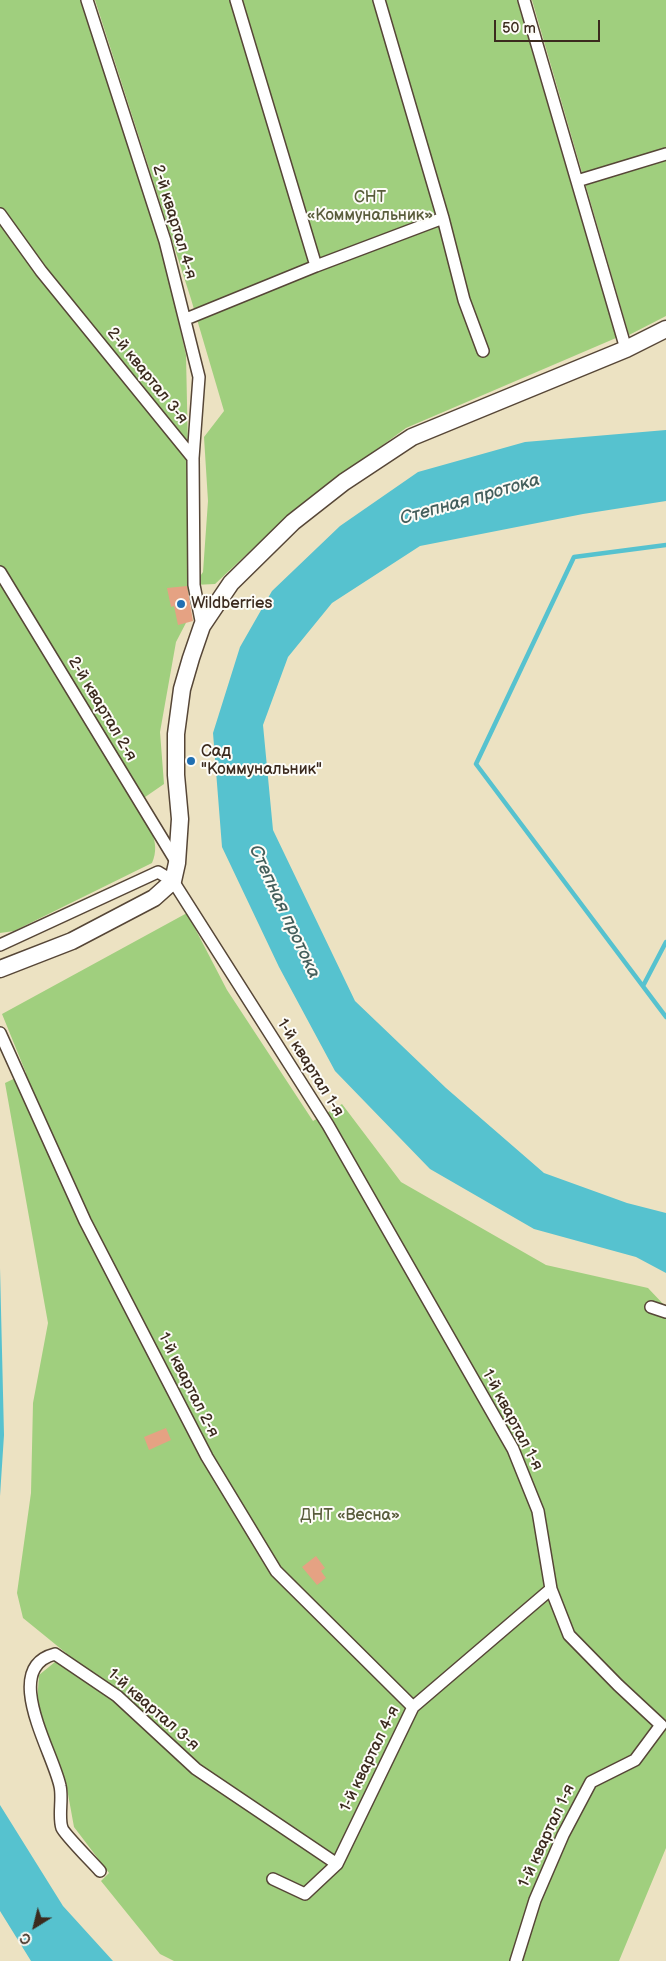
<!DOCTYPE html>
<meta charset="utf-8">
<style>
body{margin:0}
#map{position:relative;width:666px;height:1961px;overflow:hidden;background:#ece2c2;font-family:"Balsamiq Sans",sans-serif}
canvas{display:block}
.north{position:absolute;left:10px;top:1901px;width:50px;height:50px;-webkit-text-stroke:4px #fdfcf7;paint-order:stroke;rotate:216deg;font-size:14px;font-weight:700;line-height:20px;text-align:center;color:#3b2a1e}
.north::after{content:'';display:block;margin:auto;width:18px;height:22px;background:#3b2a1e;clip-path:polygon(50% 0,100% 100%,50% 72%,0 100%)}
.scale{position:absolute;left:494px;top:20px;width:106px;height:22px;box-sizing:border-box;border:2px solid #3b2a1e;border-top:0;padding-left:6px;font-size:15px;line-height:18px;white-space:nowrap;color:#3b2a1e;-webkit-text-stroke:4px #fdfcf7;paint-order:stroke}
</style>
<div id="map">
<canvas width="666" height="1961"></canvas>
<div class="north">С</div>
<div class="scale">50 m</div>
</div>
<script>
const ctx = document.querySelector('canvas').getContext('2d');
ctx.lineJoin = 'round';
function fill(path, color) { ctx.fillStyle = color; ctx.fill(path, 'evenodd'); }
function stroke(path, color, width, dash) { ctx.strokeStyle = color; ctx.lineWidth = width; ctx.lineCap = dash ? 'butt' : 'round'; ctx.setLineDash(dash || []); ctx.stroke(path); }
function drawText(font, color, halo, rows, align = 'center') {
  ctx.font = font + ' "Balsamiq Sans",sans-serif'; ctx.lineWidth = 4; ctx.setLineDash([]); ctx.textBaseline = 'middle'; ctx.strokeStyle = halo; ctx.fillStyle = color; for (const [text, x, y, turn = 0] of rows) {
    ctx.save(); ctx.translate(x, y); ctx.rotate((+turn || 0) * Math.PI / 180); ctx.textAlign = isNaN(turn) ? turn : align; if (halo) ctx.strokeText(text, 0, 0); ctx.fillText(text, 0, 0); ctx.restore();
  }
}
fill(new Path2D(`
 M0 0H80L160 242 186 355 188 451V619L176 642 160 732 164 784 135 804C147 822 162 841 152 863L14 931 0 933Z
 M95 0H517L616 338 406 428 294 510 215 584 194 585 203 572 208 501 204 437 224 411 191 299Z
 M532 0H666V316L629 335Z
 M187 913 227 990 313 1121 342 1104 401 1182 546 1265 648 1288 666 1307V1848L619 1961H174L160 1954 101 1881 109 1873 74 1827 66 1783 37 1704 39 1675 66 1653 23 1618 17 1593 31 1493 33 1403 48 1323 5 1083 26 1073 2 1014Z`), '#a0cf7e');
fill(new Path2D(`
 M666 430V501L583 514 420 546 332 603 288 657 263 725 273 830 355 1001 446 1088 544 1173 627 1203 666 1213V1273L636 1257 534 1229 430 1169 335 1071 279 967 222 847 213 733 240 647 272 591 340 526 418 472 525 442Z
 M0 1268 4 1435 0 1496Z
 M0 1805 63 1906 113 1961H31L0 1911Z`), '#56c2cf');
stroke(new Path2D(`
 M666 545 574 557 476 764 666 1017
 M643 986 666 942`), '#56c2cf', 4.5);
fill(new Path2D(`
 M187 586 193 621 178 625 174 606 171 607 167 588Z
 M166 1428 171 1440 149 1450 144 1437Z
 M316 1556 325 1568 321 1571 326 1578 317 1585 302 1567Z`), '#e5a283');
const street = new Path2D(`
 M87 0 165 241 199 377 193 458
 M236 0 316 266
 M379 0 443 218 464 300 483 351
 M524 0 626 349
 M577 181 666 154
 M0 214 41 271 193 458 194 585 202 626
 M186 319 316 266 443 218
 M0 572 177 863
 M0 945 158 872 173 881 328 1125 513 1449 538 1511 551 1589 569 1635 618 1685 661 1725 635 1760 591 1782 563 1835 535 1900 516 1961
 M0 1033 85 1221 207 1457 276 1571 413 1707
 M651 1307 666 1312
 M100 1871C94 1864 64 1834 62 1828 58 1817 63 1798 60 1786 53 1752 0 1668 55 1654L117 1696 196 1769 337 1864
 M273 1879 305 1894 337 1864 413 1707 551 1589`);
const secondary = new Path2D(`
 M0 969 72 941 154 898 173 881 177 863 180 819 176 775V734L182 689 191 658 202 626 231 583 293 522 344 482 412 437 626 349 666 329`);
stroke(street, '#564637', 14);
stroke(secondary, '#564637', 19);
stroke(street, '#fff', 11);
stroke(secondary, '#fff', 16);
for (const [x, y, r, color] of [
 [181,604,5,"#1f6fb2"],
 [191,761,5,"#1f6fb2"]
]) { const dot = new Path2D(); dot.arc(x, y, r, 0, 2 * Math.PI); ctx.fillStyle = color; ctx.fill(dot); stroke(dot, '#fdfcf7', 2); }
drawText('16px', '#595c3b', '#fdfcf7', [
 ["СНТ",370,198],
 ["«Коммунальник»",370,216],
 ["ДНТ «Весна»",350,1516]
]);
drawText('16px', '#3b2a1e', '#fdfcf7', [
 ["2-й квартал 4-я",174,222,73],
 ["2-й квартал 3-я",147,376,51],
 ["2-й квартал 2-я",102,709,59],
 ["1-й квартал 1-я",310,1068,58],
 ["1-й квартал 2-я",188,1385,63],
 ["1-й квартал 1-я",512,1420,62],
 ["1-й квартал 3-я",153,1710,41],
 ["1-й квартал 4-я",370,1759,-64],
 ["1-й квартал 1-я",547,1836,-65]
]);
drawText('16px', '#3b2a1e', '#fdfcf7', [
 ["Wildberries",191,604],
 ["Сад",201,752],
 ["\"Коммунальник\"",201,770]
], 'left');
drawText('italic 18px', '#445f5c', '#fdfcf7', [
 ["Степная протока",470,500,-16],
 ["Степная протока",284,912,65]
]);
</script>
